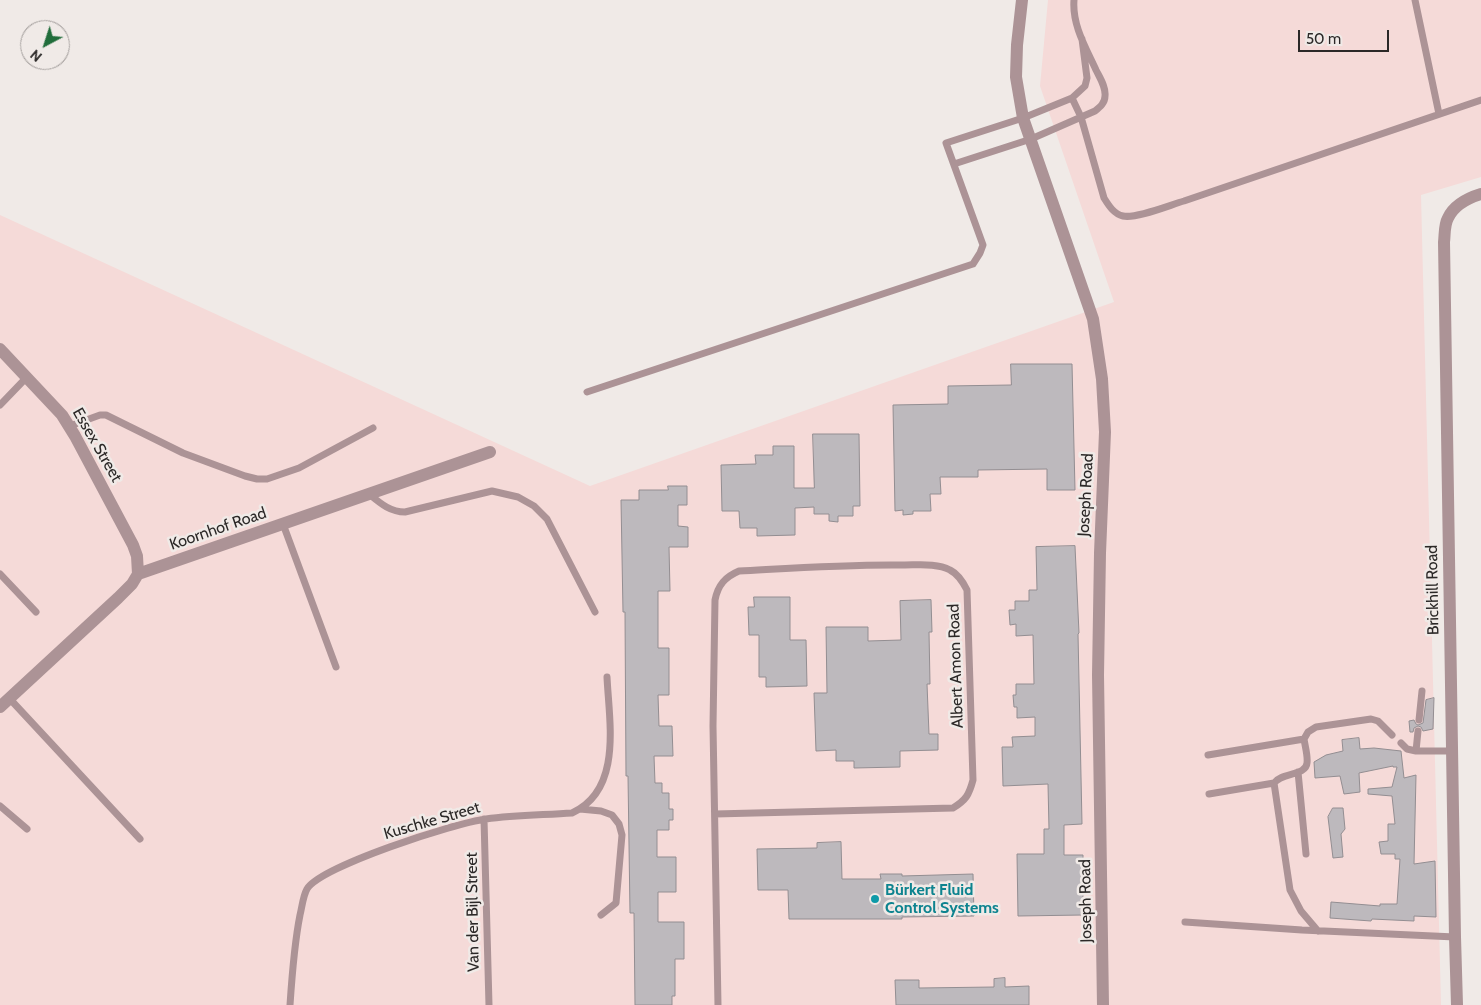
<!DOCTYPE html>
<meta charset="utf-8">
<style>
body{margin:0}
#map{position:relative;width:1481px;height:1005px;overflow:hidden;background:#f0eae7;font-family:Cabin,sans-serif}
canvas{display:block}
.north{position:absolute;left:20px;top:20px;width:50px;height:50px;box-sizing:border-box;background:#f0eae7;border:1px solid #a19c9a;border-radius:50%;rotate:220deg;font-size:14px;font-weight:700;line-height:20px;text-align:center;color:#2b2827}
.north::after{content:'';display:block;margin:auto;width:18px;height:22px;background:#216d3b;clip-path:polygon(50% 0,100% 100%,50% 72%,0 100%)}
.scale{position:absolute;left:1298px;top:30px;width:91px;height:22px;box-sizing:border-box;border:2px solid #2b2827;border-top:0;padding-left:6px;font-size:15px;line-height:18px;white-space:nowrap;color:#2b2827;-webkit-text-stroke:4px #f0eae7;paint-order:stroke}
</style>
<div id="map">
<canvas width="1481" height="1005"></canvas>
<div class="north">N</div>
<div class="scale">50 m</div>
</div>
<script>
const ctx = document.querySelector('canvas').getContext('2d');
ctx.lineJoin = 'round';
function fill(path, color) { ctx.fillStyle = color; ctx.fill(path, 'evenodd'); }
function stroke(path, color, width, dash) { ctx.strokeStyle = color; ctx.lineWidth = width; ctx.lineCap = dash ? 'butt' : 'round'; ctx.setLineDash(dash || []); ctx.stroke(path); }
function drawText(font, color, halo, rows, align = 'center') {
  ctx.font = font + ' Cabin,sans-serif'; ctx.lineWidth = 5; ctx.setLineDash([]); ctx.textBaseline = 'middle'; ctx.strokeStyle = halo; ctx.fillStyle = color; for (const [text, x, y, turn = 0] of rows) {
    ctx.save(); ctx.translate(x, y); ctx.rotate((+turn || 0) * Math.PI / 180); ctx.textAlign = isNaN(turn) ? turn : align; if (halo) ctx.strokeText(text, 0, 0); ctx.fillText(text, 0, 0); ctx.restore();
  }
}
fill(new Path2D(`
 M1048 0H1481V177L1421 195 1441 1005H0V215L590 486 1114 302 1040 86Z`), '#f5dad8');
const building = new Path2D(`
 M1011 364H1072L1075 490H1047V469L978 470V477H940L941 494H930L931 511H913V514L903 515V510L895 511 893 405 948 404V386L1011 385Z
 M813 434H859L860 506H853V516H838V522L829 521V514H814V507L795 508V535L757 536V528H740L739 511H722L721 465 756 464 755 455H773V446H794V488H814Z
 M668 486H687V505H678V526L688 527V547H669L670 591H658V648H669V695H658L659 726H672L673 756H654L655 783H662V793H669V809H673V820H669V830H657V857H676V892H658V922H684V959H675V996H672V1005H635L634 913H630L628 776H626L625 612H623L621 500H639V490H668Z
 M1075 546 1079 633 1078 634 1082 824 1064 825V855H1083V915L1018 916 1017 854H1044V829H1049L1048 784 1003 786 1002 747H1013L1012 737 1035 736V717L1017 718V707H1014L1013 695H1016V684H1034L1033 635 1016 636V624L1010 625 1009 610H1015V601H1029V590H1037L1036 547Z
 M754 597H790V640H806L807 686 766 687V677H759V635H749L748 607H754Z
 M931 600 932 632H929L930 684H927L929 734H938V750L900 751V767L854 768V761H836V750L816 751 814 693H827L826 627H868V641L901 640 900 601Z
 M1434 698 1433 729 1423 731 1421 727 1418 726 1414 728 1413 732H1410L1409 721 1414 720 1416 724 1418 725 1423 723 1426 700Z
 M1359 738 1360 749 1374 748 1401 751 1404 778 1416 775 1414 864 1435 861 1436 917 1414 916V921L1372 919 1371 921 1330 918 1331 902 1380 906V904H1397L1400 859H1395V854H1381L1379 842 1388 841V824H1395L1392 796 1368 794V789L1392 787 1397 767H1393V766L1359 773 1360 792 1344 794 1340 776 1315 778 1314 762 1326 755 1343 751 1342 740Z
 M1333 808H1343L1345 829 1341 834 1343 857 1333 858 1328 817Z
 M841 842 842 879H881L880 874H902V876L973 874 974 916 902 917V919H789L788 890H758L757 849 817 848V843Z
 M1005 978V987L1029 986V1005H896L895 980H919V988L994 987V979Z`);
fill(building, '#bdb9bd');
stroke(building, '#938e92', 1);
stroke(new Path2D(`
 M1415 0 1439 114
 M1072 98 1081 117 1104 198C1109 206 1114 214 1123 216 1136 219 1170 205 1184 201L1481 100
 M954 164 1031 139 1095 111C1100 107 1105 103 1105 96 1106 87 1100 78 1096 70 1086 48 1072 25 1074 0
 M587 392 973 264 980 253 983 245 946 143 1023 118 1072 98 1085 86 1087 78 1082 39
 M0 405 27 377
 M70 426 100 415H106L183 453 245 476 257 479H267L299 468 373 428
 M369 494C380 503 390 512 405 512L492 491 518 497 534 506 547 519 595 612
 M283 524 336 667
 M0 574 36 612
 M9 698 140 839
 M1419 720 1422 691
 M1401 743 1407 749 1416 751H1452
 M1416 751 1418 731
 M1208 755 1304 739
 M1298 772 1306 854
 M1209 794 1274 783
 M0 806 27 829
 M580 809 601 811 612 815 619 824 622 835 616 903 601 915
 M715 814 953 808C966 800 969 795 973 780L967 590C963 582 958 574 950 570 937 563 919 565 905 565 849 564 794 568 739 571 725 577 718 585 715 600L713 726 718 1005
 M484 819 489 1005
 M1185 922 1302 930 1455 937
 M1318 931 1301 911 1290 890 1274 783C1282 772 1306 776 1307 763 1308 756 1305 746 1304 739L1308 732 1316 727 1371 719 1378 721 1392 735
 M290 1005C292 975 294 945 300 915 302 907 303 896 307 889 321 866 455 823 486 819 514 815 544 815 572 813 623 790 609 721 607 677`), '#ac9396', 7);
stroke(new Path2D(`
 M1022 0 1017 45 1016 77 1023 118 1093 319 1102 379 1105 432 1100 553 1098 675 1103 1005
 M0 349 62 415 75 436 133 545 137 556 138 574
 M0 707 118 598 132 584 138 574 490 452
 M1457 1005 1455 937 1444 242C1445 235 1444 225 1448 218 1454 205 1468 198 1481 194`), '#ac9396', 12);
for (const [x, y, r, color] of [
 [875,899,5,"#0f9aa8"]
]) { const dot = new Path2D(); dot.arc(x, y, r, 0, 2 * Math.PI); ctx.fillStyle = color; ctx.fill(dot); stroke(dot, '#f0eae7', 2); }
drawText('16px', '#2b2827', '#f0eae7', [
 ["Essex Street",97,445,60],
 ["Joseph Road",1086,495,-87],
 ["Koornhof Road",218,529,-19],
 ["Brickhill Road",1433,590,-91],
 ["Albert Amon Road",956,666,-92],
 ["Kuschke Street",432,821,-16],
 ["Joseph Road",1086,901,-91],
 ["Van der Bijl Street",473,912,-91]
]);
drawText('bold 16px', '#0d838f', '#f0eae7', [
 ["Bürkert Fluid",885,890],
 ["Control Systems",885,908]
], 'left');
</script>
